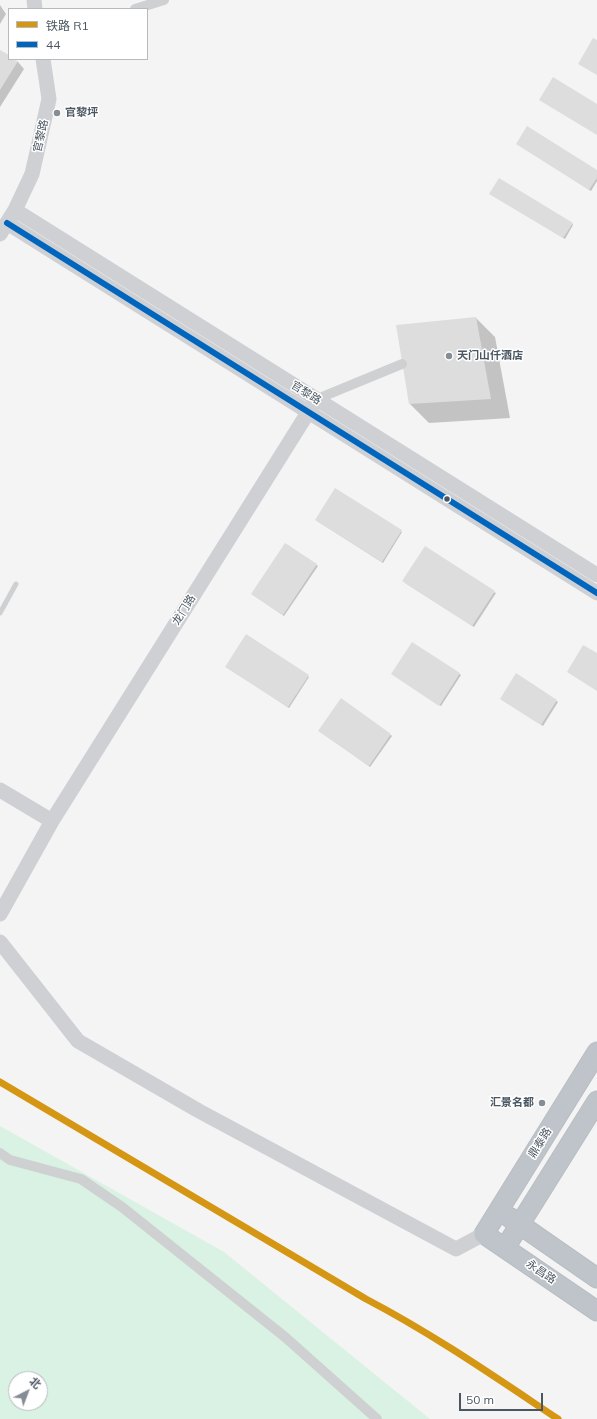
<!DOCTYPE html>
<meta charset="utf-8">
<style>
body{margin:0}
#map{position:relative;width:597px;height:1419px;overflow:hidden;background:#f4f4f4;font-family:Mulish,"Noto Sans SC",sans-serif}
canvas{display:block}
.legend{position:absolute;left:8px;top:8px;width:140px;height:52px;box-sizing:border-box;background:#fff;border:1px solid #b7bbc0;margin:0;padding:5px 7px;list-style:none;font-size:12px;color:#4a5661}
.legend li{display:flex;align-items:center;gap:8px;height:20px}
.legend b{width:20px;border:1px solid #b7bbc0}
.north{position:absolute;left:8px;top:1371px;width:40px;height:40px;box-sizing:border-box;background:#fff;border:1px solid #b7bbc0;border-radius:50%;rotate:42deg;font-size:11px;font-weight:700;line-height:16px;text-align:center;color:#4a5661}
.north::after{content:'';display:block;margin:auto;width:14px;height:18px;background:#868d94;clip-path:polygon(50% 0,100% 100%,50% 72%,0 100%)}
.scale{position:absolute;left:459px;top:1393px;width:84px;height:18px;box-sizing:border-box;border:2px solid #4a5661;border-top:0;padding-left:5px;font-size:12px;line-height:14px;white-space:nowrap;color:#4a5661;-webkit-text-stroke:3px #fff;paint-order:stroke}
</style>
<div id="map">
<canvas width="597" height="1419"></canvas>
<ul class="legend">
<li><b style="height:5px;background:#d49613"></b>铁路 R1</li>
<li><b style="height:5px;background:#0065bd"></b>44</li>
</ul>
<div class="north">北</div>
<div class="scale">50 m</div>
</div>
<script>
const ctx = document.querySelector('canvas').getContext('2d');
ctx.lineJoin = 'round';
function fill(path, color) { ctx.fillStyle = color; ctx.fill(path, 'evenodd'); }
function stroke(path, color, width, dash) { ctx.strokeStyle = color; ctx.lineWidth = width; ctx.lineCap = dash ? 'butt' : 'round'; ctx.setLineDash(dash || []); ctx.stroke(path); }
function drawText(font, color, halo, rows, align = 'center') {
  ctx.font = font + ' Mulish,"Noto Sans SC",sans-serif'; ctx.lineWidth = 3; ctx.setLineDash([]); ctx.textBaseline = 'middle'; ctx.strokeStyle = halo; ctx.fillStyle = color; for (const [text, x, y, turn = 0] of rows) {
    ctx.save(); ctx.translate(x, y); ctx.rotate((+turn || 0) * Math.PI / 180); ctx.textAlign = isNaN(turn) ? turn : align; if (halo) ctx.strokeText(text, 0, 0); ctx.fillText(text, 0, 0); ctx.restore();
  }
}
fill(new Path2D(`
 M0 1126 224 1252 430 1419H0ZM16 1379H40V1403H16Z`), '#d9f2e3');
fill(new Path2D(`
 M0 5 6 14 0 24Z
 M0 51 9 57V59L18 62 24 69 0 107Z
 M519 145 597 171V181L591 191Z
 M492 195 572 223 573 225 565 239Z
 M476 318 495 337 510 418 429 423 410 404Z
 M317 521 401 531 402 532 383 563Z
 M286 544 318 566 284 616 253 595Z
 M405 583 494 592 496 593 474 627Z
 M412 643 461 675 441 706 394 675Z
 M228 668 308 676 309 677 289 708Z
 M516 675 558 702 543 726 502 700Z
 M321 732 391 735 392 736 370 767Z`), '#0003');
fill(new Path2D(`
 M593 38 597 40V75L578 64Z
 M0 50 9 55V59L18 61 0 90Z
 M553 77 597 104V135L539 100Z
 M527 126 597 170V178L589 190 516 144Z
 M499 178 573 223 563 238 489 194Z
 M476 317 491 399 409 404 396 325Z
 M335 488 402 530 382 562 315 520Z
 M285 543 317 564 283 615 251 594Z
 M425 546 495 591 472 626 402 581Z
 M246 634 309 675 288 707 225 667Z
 M412 642 460 673 439 706 391 674Z
 M583 645 597 653V691L567 672Z
 M516 673 557 700 541 725 500 699Z
 M341 698 391 734 369 766 318 731Z`), '#ddddde');
const highway = new Path2D(`
 M597 1052 484 1234 597 1311
 M509 1217 597 1278
 M505 1248 597 1101`);
stroke(highway, '#b9bec3', 21);
stroke(new Path2D(`
 M0 613 16 584`), '#ced0d2', 5);
stroke(new Path2D(`
 M135 9 164 0
 M317 399 402 364
 M0 1153 10 1160 81 1179 122 1207 285 1337 377 1419`), '#ced0d2', 10);
stroke(new Path2D(`
 M34 0 35 9
 M15 210 597 575
 M7 223 597 593
 M0 234 15 210 32 174 49 99 43 59
 M0 790 52 821 0 914
 M52 821 314 403
 M0 942 78 1041 199 1111 456 1249 484 1234`), '#ced0d4', 15);
stroke(highway, '#bec4c9', 19);
stroke(new Path2D(`
 M7 223 597 593`), '#0065bd', 6);
stroke(new Path2D(`
 M0 1082 366 1299C433 1334 495 1377 558 1419`), '#d49613', 7);
for (const [x, y, r, color] of [
 [57,113,4,"#868d94"],
 [449,356,4,"#868d94"],
 [447,499,3.5,"#4a5661"],
 [542,1103,4,"#868d94"]
]) { const dot = new Path2D(); dot.arc(x, y, r, 0, 2 * Math.PI); ctx.fillStyle = color; ctx.fill(dot); stroke(dot, '#fff', 1.5); }
drawText('bold 11px', '#4a5661', '#fff', [
 ["官黎坪",65,113],
 ["天门山仟酒店",457,356],
 ["汇景名都",534,1103,"right"]
], 'left');
drawText('11px', '#4a5661', '#fff', [
 ["官黎路",41,136,-78],
 ["官黎路",306,393,32],
 ["龙门路",184,610,-58],
 ["鼎泰路",540,1143,-58],
 ["永昌路",541,1272,34]
]);
</script>
